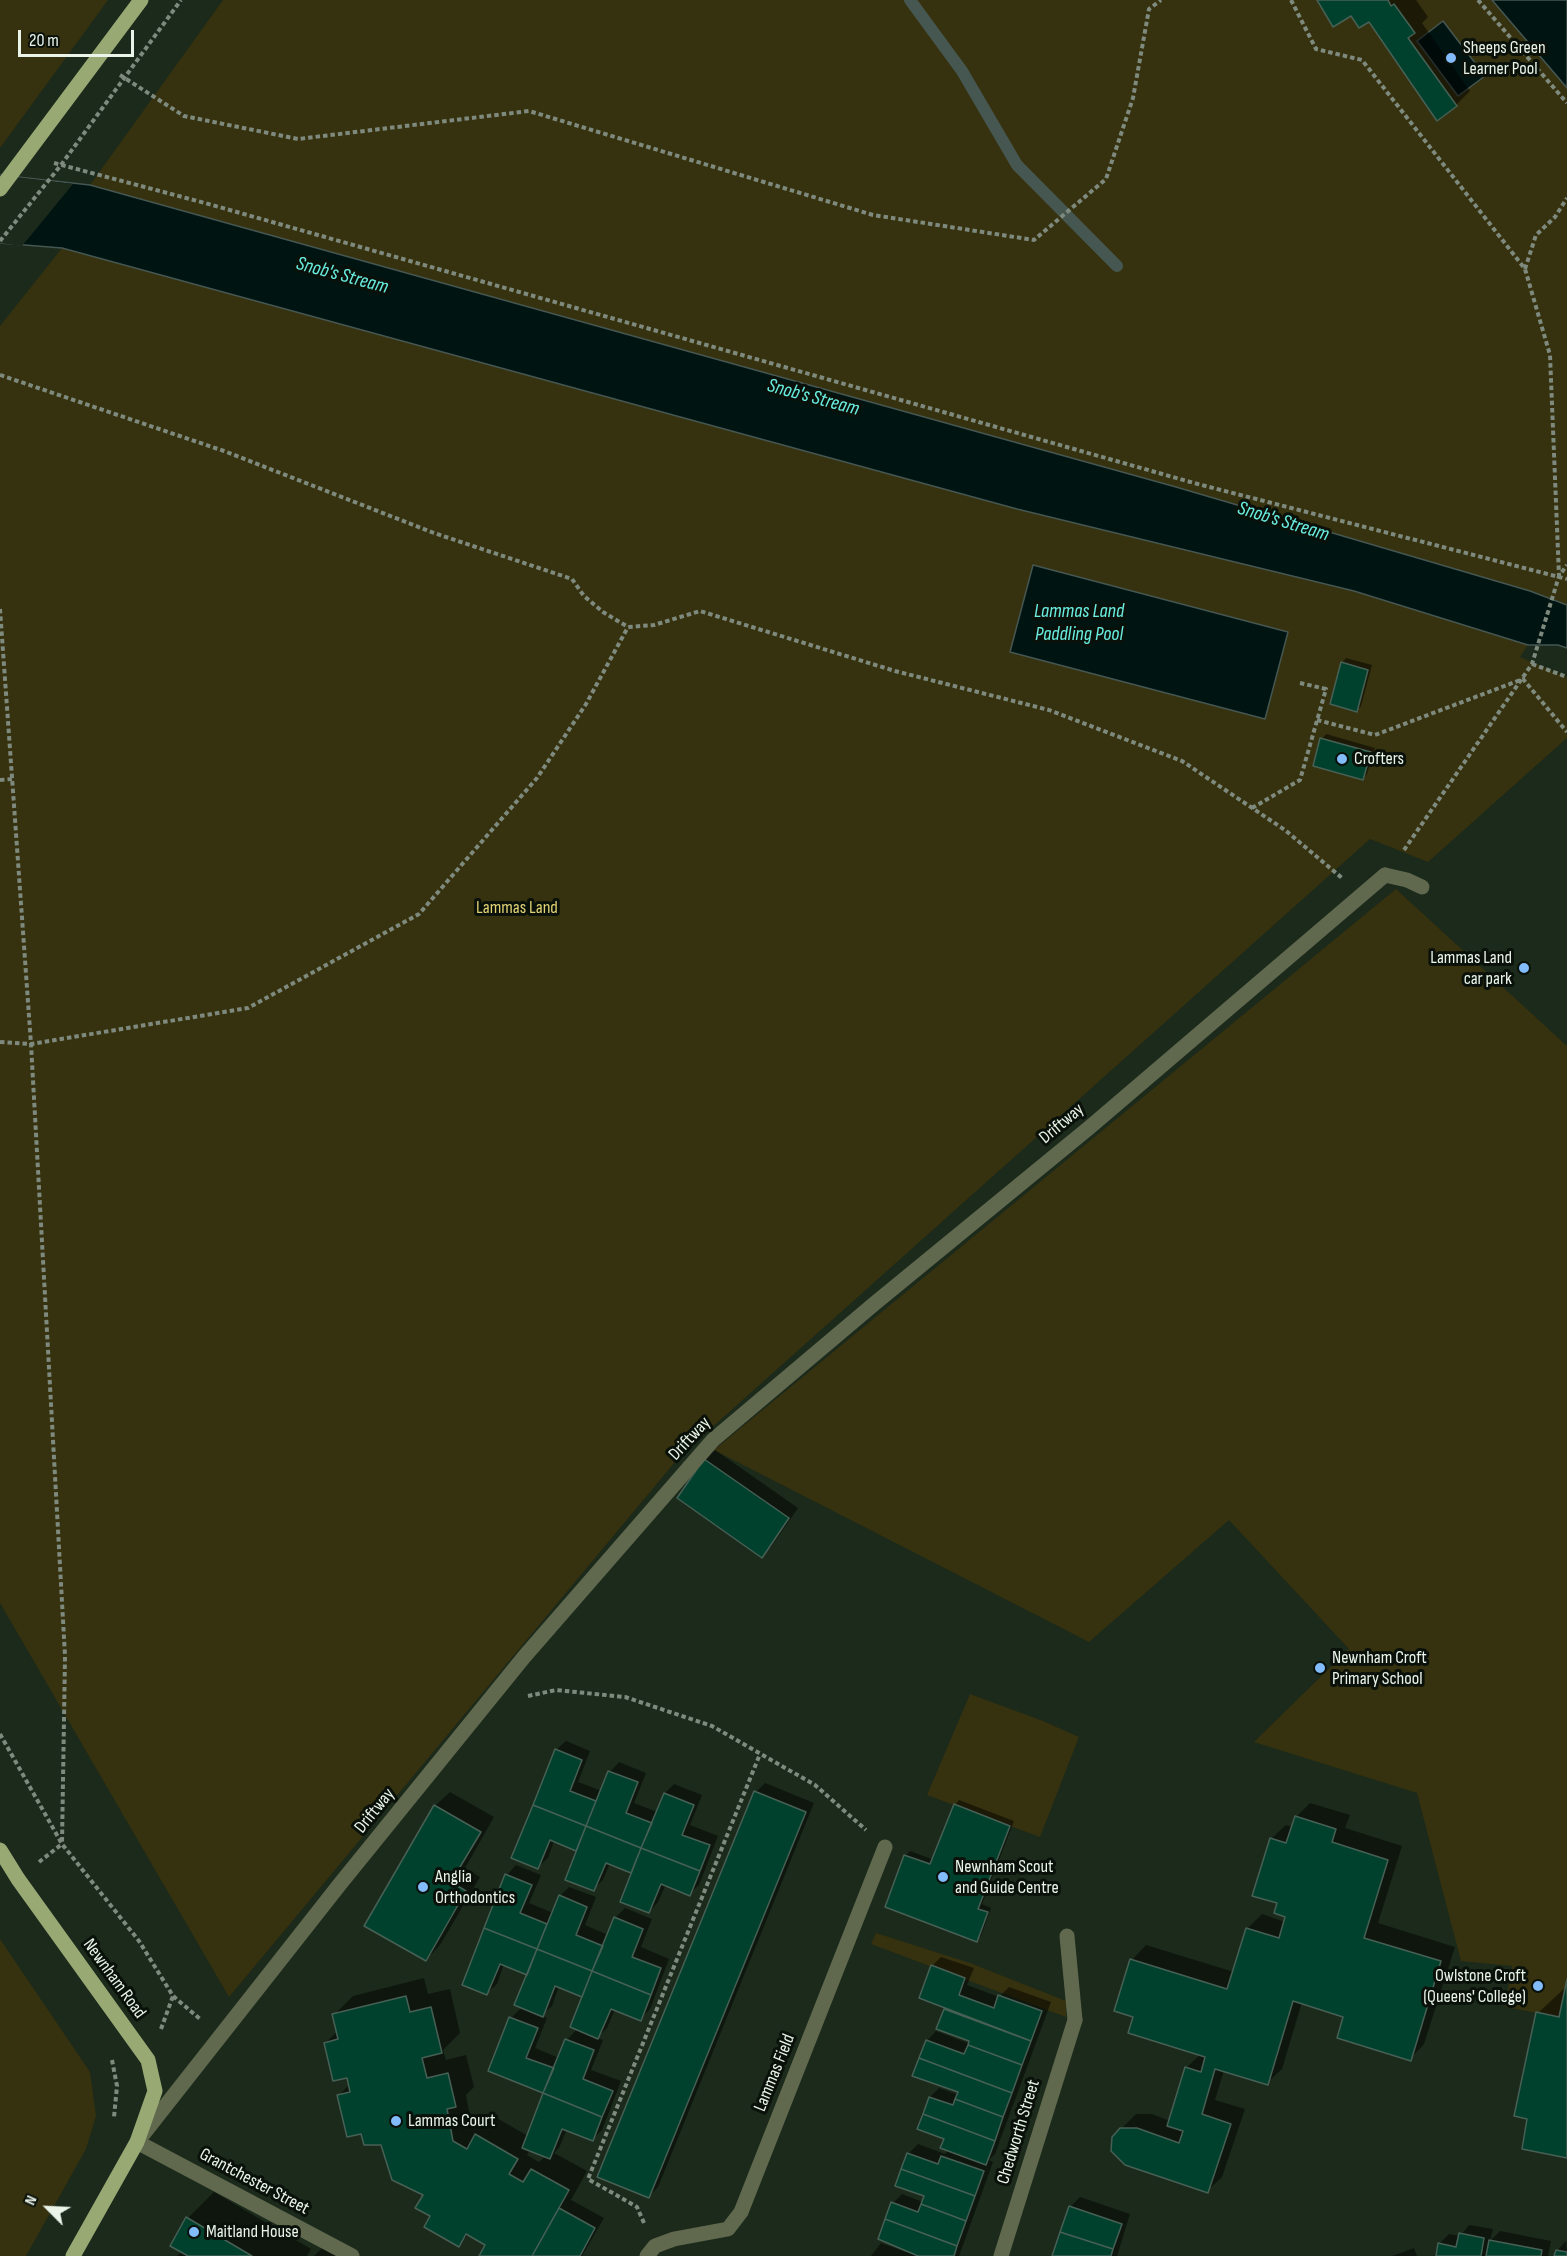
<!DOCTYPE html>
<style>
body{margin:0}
#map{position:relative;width:1567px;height:2256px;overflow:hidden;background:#1b2a1b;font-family:"Sofia Sans Condensed",sans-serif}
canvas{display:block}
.north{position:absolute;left:18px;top:2178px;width:60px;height:60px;-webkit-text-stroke:4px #0a110a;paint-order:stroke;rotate:294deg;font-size:16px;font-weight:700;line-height:24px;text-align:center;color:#eaf4e9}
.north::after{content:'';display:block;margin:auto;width:21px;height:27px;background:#eaf4e9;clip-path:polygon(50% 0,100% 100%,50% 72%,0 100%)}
.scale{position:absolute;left:18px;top:30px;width:116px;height:27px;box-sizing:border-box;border:3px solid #eaf4e9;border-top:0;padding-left:8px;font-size:18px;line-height:21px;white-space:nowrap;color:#eaf4e9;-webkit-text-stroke:4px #0a110a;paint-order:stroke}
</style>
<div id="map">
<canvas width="1567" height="2256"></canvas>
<div class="north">N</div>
<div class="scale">20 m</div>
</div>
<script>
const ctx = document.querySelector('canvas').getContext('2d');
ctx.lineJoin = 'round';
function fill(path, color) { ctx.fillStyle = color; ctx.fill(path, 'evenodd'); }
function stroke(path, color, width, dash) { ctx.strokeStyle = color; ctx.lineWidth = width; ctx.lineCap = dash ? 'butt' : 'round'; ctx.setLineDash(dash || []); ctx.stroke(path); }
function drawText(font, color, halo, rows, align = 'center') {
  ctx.font = font + ' "Sofia Sans Condensed",sans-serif'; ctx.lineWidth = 6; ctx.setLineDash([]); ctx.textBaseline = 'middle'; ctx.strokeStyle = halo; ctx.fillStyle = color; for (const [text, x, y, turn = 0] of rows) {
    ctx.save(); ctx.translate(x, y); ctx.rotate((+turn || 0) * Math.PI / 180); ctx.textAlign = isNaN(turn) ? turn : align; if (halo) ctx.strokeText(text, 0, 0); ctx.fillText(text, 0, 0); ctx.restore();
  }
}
fill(new Path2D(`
 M0 0H108L0 148Z
 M223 0H1492L1567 88V605L1530 591 1176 487 90 185Z
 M62 248 1017 509 1354 591 1528 645 1520 657 1567 677V738L1428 862 1370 839 680 1456 229 1997 0 1603V326Z
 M1396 889 1567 1046V1979L1559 2017 1505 2007 1512 1966 1461 1961 1417 1793 1254 1742 1349 1649 1229 1520 1089 1642 714 1450Z
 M970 1694 1043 1721 1079 1737 1040 1837 927 1795Z
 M876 1933 970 1963 1066 2001V2017L871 1944Z
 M0 1939 90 2072 96 2116 86 2149 26 2256H0Z`), '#36310e');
const water = new Path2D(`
 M1492 0H1567V88Z
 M1443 21 1485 76 1458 96 1417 41Z
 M0 175 90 185 1176 487 1530 591 1567 605V648L1558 645H1528L1354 591 1017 509 62 248 0 243Z
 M1033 565 1288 632 1265 719 1010 652Z`);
fill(water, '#001412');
stroke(water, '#465752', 1.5);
fill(new Path2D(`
 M0 175 73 184 22 246 0 243Z`), '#1b2a1b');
fill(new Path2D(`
 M1319 0H1416L1428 17 1422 23 1470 91 1456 105 1370 20Z
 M1346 658 1372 665 1361 706 1357 710 1342 663Z
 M1326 734 1375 748 1367 774 1363 778 1322 739Z
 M715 1450 798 1508 771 1547 761 1556 679 1498 706 1459Z
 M566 1741 590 1751 578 1782 602 1791 610 1772 619 1762 646 1773 634 1803 657 1812 665 1793 674 1784 702 1795 690 1825 718 1836 699 1885 689 1894 666 1884 658 1902 649 1912 633 1872 610 1863 603 1880 593 1889 578 1850 554 1841 548 1858 538 1867 556 1750Z
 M765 1783 814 1803 658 2187 649 2196 756 1792Z
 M450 1792 494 1817 465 1868 480 1877 440 1945 426 1960 435 1806Z
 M959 1800 1014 1821 982 1904 991 1908 981 1936 976 1940 887 1906 906 1855 910 1851 934 1860 955 1805Z
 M1310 1803 1350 1815 1345 1828 1402 1846 1378 1923 1455 1947 1424 2044 1410 2059 1345 2016 1302 2002 1282 2069 1267 2083 1224 2070 1215 2100 1245 2109 1222 2177 1207 2191 1121 2129 1136 2114H1152L1170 2121 1186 2068 1201 2054 1135 2016 1132 1960 1146 1945 1234 1972 1247 1929 1262 1914 1285 1922 1287 1916 1279 1902 1271 1839 1286 1825 1293 1827 1296 1817Z
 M516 1865 541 1875 529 1903 553 1913 560 1896 569 1887 596 1897 585 1925 608 1935 615 1918 625 1908 652 1919 641 1947 669 1959 650 2009 640 2019 615 2009 607 2028 597 2038 603 2040 591 2070 621 2081 602 2130 592 2139 567 2129 559 2148 554 2153 587 2171 571 2200 604 2218 582 2256H480L487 2244 469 2234 458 2245 433 2216 425 2194 382 2143 363 2132 339 2095 350 2084 349 2076 325 2043 338 2031 334 2015 353 1996 424 1978 428 1994 450 1989 460 2033 443 2050 446 2060 466 2055 474 2087 466 2095 471 2122 483 2129 495 2117 528 2136 545 2092 490 2071 511 2018 522 2007 529 1974 504 1964 497 1984 487 1993 507 1875ZM559 1986 584 1996 577 2029 567 2040 559 2058 535 2048 547 2018 541 2016 552 2006ZM530 2150 546 2156 539 2162 527 2155Z
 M941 1957 974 1968 967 1985 999 1997 1009 1987 1051 2002 995 2154 989 2160 993 2162 959 2256H871L881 2243 906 2252 907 2248 893 2203 902 2194 923 2202 926 2196 908 2154 918 2144 945 2154 949 2150 930 2097 939 2088 959 2095 960 2091 927 2041 936 2031 970 2044 971 2040 938 2028 946 2006 932 1966Z
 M1567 1986V2157L1529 2118 1538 2013Z
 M214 2192 311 2249 307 2256H177L182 2251 188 2218Z
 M1080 2197 1130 2214 1117 2256H1054L1070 2207Z
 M1469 2225 1493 2229 1490 2241 1500 2231 1551 2241 1548 2256H1437L1439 2244 1449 2234 1460 2236Z
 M1566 2241 1567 2256H1556L1557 2251Z
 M327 2243 349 2256H314Z
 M1414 2248 1417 2256H1392Z`), '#0007');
stroke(new Path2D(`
 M910 0 962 71 1017 165 1117 266`), '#465752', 12);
const building = new Path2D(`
 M1317 0H1388L1391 6 1394 4 1415 33 1408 38 1457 106 1437 121 1369 22 1359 28 1351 16 1333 27Z
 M1341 662 1368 670 1357 712 1330 704Z
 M1320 738 1371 752 1363 780 1313 766Z
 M704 1459 789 1518 762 1558 677 1498Z
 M555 1749 582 1760 570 1791 596 1801 586 1826 533 1805Z
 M608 1771 638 1782 626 1813 652 1823 641 1848 586 1826Z
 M754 1791 806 1812 649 2198 597 2177Z
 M664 1793 694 1805 682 1835 710 1845 700 1871 641 1848Z
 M954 1804 1010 1826 978 1909 988 1912 977 1942 885 1907 904 1855 930 1864Z
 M434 1805 481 1832 451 1882 466 1891 426 1961 364 1926Z
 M533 1805 586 1826 576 1851 550 1840 538 1869 511 1858Z
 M1295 1816 1336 1829 1332 1842 1388 1860 1364 1938 1441 1961 1411 2061 1337 2038 1343 2017 1293 2001 1268 2085 1215 2069 1202 2114 1231 2124 1208 2193 1125 2165 1111 2151 1112 2137 1120 2128H1137L1179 2143 1183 2131 1167 2126 1185 2067 1201 2072 1205 2057 1128 2033 1133 2017 1114 2011 1130 1959 1227 1989 1246 1928 1279 1938 1285 1917 1274 1913 1277 1903 1252 1896 1270 1838 1286 1843Z
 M586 1826 641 1848 631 1873 606 1863 594 1891 565 1880Z
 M641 1848 700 1871 690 1896 661 1884 649 1913 620 1902Z
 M505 1874 532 1885 520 1913 547 1924 537 1949 484 1928Z
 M559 1895 587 1907 576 1935 603 1946 592 1971 537 1949Z
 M614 1917 643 1929 632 1957 661 1968 651 1995 592 1971Z
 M484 1928 537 1949 527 1975 500 1964 487 1995 462 1985Z
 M537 1949 592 1971 582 1997 555 1986 543 2017 514 2005Z
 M931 1965 965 1978 959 1995 994 2008 998 1995 1042 2011 1031 2041 919 1998Z
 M592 1971 651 1995 641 2021 611 2009 598 2039 570 2027Z
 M1567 1979V2158L1522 2149 1527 2119 1514 2116 1536 2012 1559 2017Z
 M406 1996 410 2012 431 2007 442 2053 422 2058 427 2078 448 2073 456 2107 447 2109 453 2141 467 2149 475 2134 518 2159 509 2174 523 2182 531 2169 569 2190 532 2256H479L485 2245 466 2234 459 2247 424 2227 430 2216 415 2208 423 2195 392 2180 381 2145H364L361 2134 347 2137 337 2095 350 2092 347 2078 333 2081 324 2043 338 2039 332 2014Z
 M944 2009 1031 2041 1022 2065 968 2045 969 2041 936 2029Z
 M509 2017 538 2028 526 2058 554 2068 543 2093 488 2071Z
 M565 2039 594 2050 583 2079 613 2091 602 2117 543 2093Z
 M926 2040 964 2054 968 2045 1022 2065 1012 2093 919 2058Z
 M919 2058 1012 2093 1003 2117 955 2099 958 2092 912 2076Z
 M543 2093 602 2117 593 2141 562 2129 550 2159 522 2148Z
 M929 2097 953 2105 955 2099 1003 2117 995 2141 923 2114Z
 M923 2114 995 2141 986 2165 940 2148 944 2139 917 2129Z
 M907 2153 938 2164 941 2156 984 2171 975 2196 901 2169Z
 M901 2169 975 2196 966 2221 921 2204 924 2196 895 2186Z
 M891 2202 918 2212 921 2204 966 2221 957 2246 885 2219Z
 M1069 2206 1122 2224 1113 2249 1060 2232Z
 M559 2208 595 2228 580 2256H532Z
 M186 2217 252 2256H188L170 2246Z
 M885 2219 957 2246 954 2256H918L878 2239Z
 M1060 2232 1113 2249 1111 2256H1052Z
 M1459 2233 1484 2238 1481 2256H1436L1438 2243 1456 2247Z
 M1489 2240 1542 2250 1541 2256H1486Z
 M1556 2250 1567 2252V2256H1554Z`);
fill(building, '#00412d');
stroke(building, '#476055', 1.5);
stroke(new Path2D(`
 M1291 0 1316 49 1362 60 1525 269 1550 355 1559 576
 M1478 0 1567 103
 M120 75 184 116 298 139 529 111 873 215 1034 240 1106 179 1133 98 1149 9 1161 0
 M54 163 205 203 1194 483 1567 579
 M0 241 61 165 181 0
 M1525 269 1536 235 1555 217 1567 198
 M0 375 224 451 434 533 572 579 584 596 603 612 628 627 654 625 700 611 895 671 1049 710 1182 761 1285 830 1342 878
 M0 609 31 1044 65 1656 62 1844
 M1532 664 1567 677
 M1317 720 1375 735 1523 679 1567 732
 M0 780 12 779
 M1252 808 1300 780 1326 689 1300 683
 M1404 850 1532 664 1559 576 1567 565
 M0 1042 31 1044 248 1008 419 914 537 778 586 704 628 627
 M528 1696 556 1690 625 1697 712 1726 815 1785 866 1830
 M0 1734 62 1844 139 1941 173 1996 200 2019
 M39 1862 62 1844
 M161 2029 173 1996
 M112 2060 117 2086 114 2117
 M644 2223 637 2207 588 2179 760 1754`), '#7e8a7d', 4, [4.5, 3]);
stroke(new Path2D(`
 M1385 875 1407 880 1422 887
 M1067 1936 1075 2020`), '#60684e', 15);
stroke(new Path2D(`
 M352 2256 137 2142 340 1884 524 1657 713 1440 874 1304 1090 1127 1385 875
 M647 2256 655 2246 674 2239 728 2229 741 2212 885 1847
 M1001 2256 1075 2020`), '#60684e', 15);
stroke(new Path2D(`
 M0 189 141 0
 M0 1850 18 1879 148 2060 155 2091 137 2142 73 2256`), '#99a974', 15);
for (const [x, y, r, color] of [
 [1451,58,6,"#82bcfa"],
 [1342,759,6,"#82bcfa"],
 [1524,968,6,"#82bcfa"],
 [1320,1668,6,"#82bcfa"],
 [943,1877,6,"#82bcfa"],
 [423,1887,6,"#82bcfa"],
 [1538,1986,6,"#82bcfa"],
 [396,2121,6,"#82bcfa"],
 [194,2232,6,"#82bcfa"]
]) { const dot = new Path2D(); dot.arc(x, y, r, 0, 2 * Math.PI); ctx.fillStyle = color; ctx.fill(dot); stroke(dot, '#0a110a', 2); }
drawText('18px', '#eaf4e9', '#0a110a', [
 ["Sheeps Green",1463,48],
 ["Learner Pool",1463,69],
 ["Crofters",1354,759],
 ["Lammas Land",1512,958,"right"],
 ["car park",1512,979,"right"],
 ["Newnham Croft",1332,1658],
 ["Primary School",1332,1679],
 ["Newnham Scout",955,1867],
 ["and Guide Centre",955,1888],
 ["Anglia",435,1877],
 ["Orthodontics",435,1898],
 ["Owlstone Croft",1526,1976,"right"],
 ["(Queens' College)",1526,1997,"right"],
 ["Lammas Court",408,2121],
 ["Maitland House",206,2232]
], 'left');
drawText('18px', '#e1d373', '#0a110a', [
 ["Lammas Land",517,908]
]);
drawText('18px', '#eaf4e9', '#0a110a', [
 ["Driftway",1062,1124,-40],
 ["Driftway",690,1439,-47],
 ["Driftway",375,1811,-51],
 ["Newnham Road",114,1979,54],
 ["Lammas Field",775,2073,-68],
 ["Chedworth Street",1019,2132,-73],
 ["Grantchester Street",254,2182,28]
]);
drawText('italic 20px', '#69eee1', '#0a110a', [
 ["Snob's Stream",342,276,15],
 ["Snob's Stream",813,398,15],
 ["Snob's Stream",1283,522,17],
 ["Lammas Land",1079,612],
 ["Paddling Pool",1079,635]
]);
</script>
